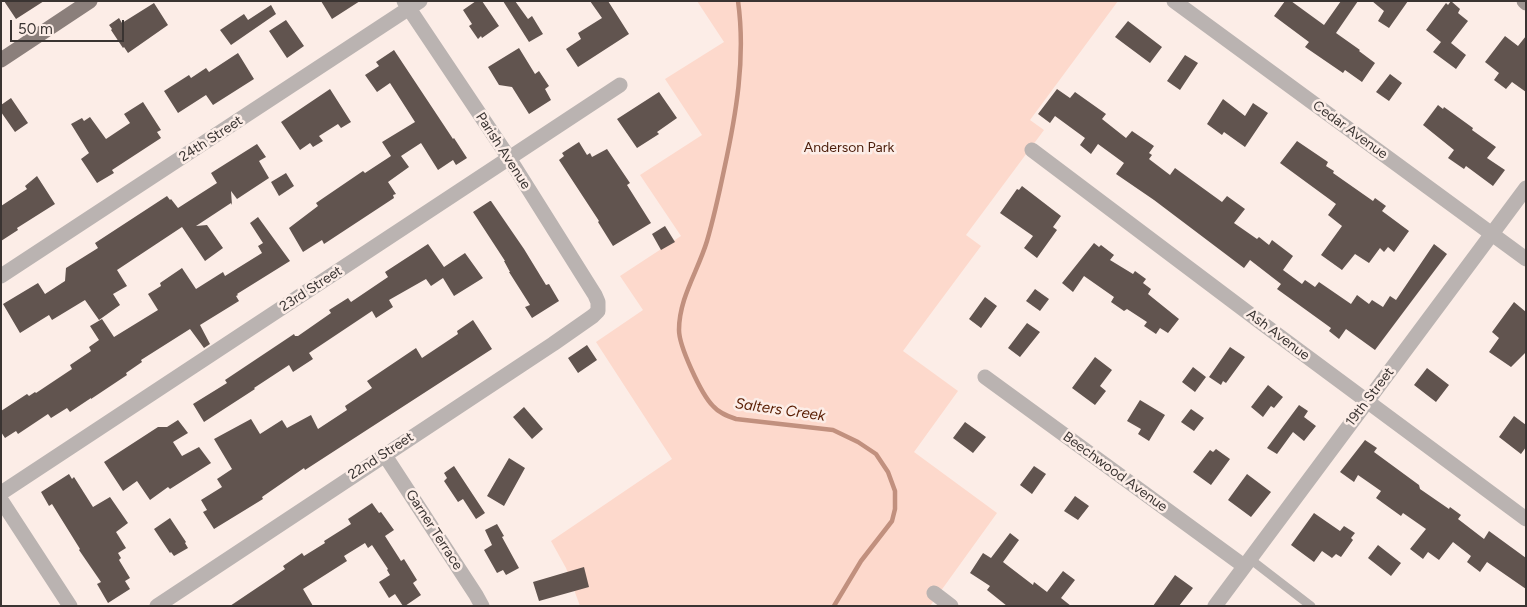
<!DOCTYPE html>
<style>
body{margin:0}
#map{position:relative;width:1527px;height:607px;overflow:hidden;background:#fcede7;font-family:Figtree,sans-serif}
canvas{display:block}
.frame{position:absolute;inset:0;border:2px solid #3a3432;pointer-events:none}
.scale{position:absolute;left:10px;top:20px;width:114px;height:22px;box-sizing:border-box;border:2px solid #3a3432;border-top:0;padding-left:6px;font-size:15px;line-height:18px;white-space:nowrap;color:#3a3432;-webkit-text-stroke:4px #fcede7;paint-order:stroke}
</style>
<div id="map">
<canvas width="1527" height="607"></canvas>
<div class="frame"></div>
<div class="scale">50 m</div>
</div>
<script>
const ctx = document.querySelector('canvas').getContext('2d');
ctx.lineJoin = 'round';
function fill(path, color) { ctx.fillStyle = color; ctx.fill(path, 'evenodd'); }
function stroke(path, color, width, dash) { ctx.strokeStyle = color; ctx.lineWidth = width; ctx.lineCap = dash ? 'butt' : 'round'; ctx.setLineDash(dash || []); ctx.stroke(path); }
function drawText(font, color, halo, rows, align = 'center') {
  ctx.font = font + ' Figtree,sans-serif'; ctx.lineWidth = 5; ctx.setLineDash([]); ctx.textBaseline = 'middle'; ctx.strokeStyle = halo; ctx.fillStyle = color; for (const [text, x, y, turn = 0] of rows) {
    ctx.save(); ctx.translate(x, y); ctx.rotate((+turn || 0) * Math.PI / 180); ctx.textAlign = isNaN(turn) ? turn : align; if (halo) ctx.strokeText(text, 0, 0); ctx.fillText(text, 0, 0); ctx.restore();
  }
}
fill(new Path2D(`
 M697 1H1118L1030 120 1044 130 966 235 981 246 903 351 958 391 914 452 997 513 930 606H580L566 568 551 541 672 459 596 342 643 310 620 276 681 236 640 175 702 135 665 79 724 42Z`), '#fdd9cc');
stroke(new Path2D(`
 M738 1C746 58 736 115 724 170 719 194 714 217 707 241 698 271 679 298 679 330 679 346 701 394 713 406 719 413 727 416 736 419L833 430 858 442 876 454 888 472 895 491V509L892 521 861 561 834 606`), '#c1907e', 4.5);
fill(new Path2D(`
 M4 1H44L16 19Z
 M321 1H360L332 19Z
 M476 1H482L499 26 482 38 481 36 478 39 469 26 472 24 463 10Z
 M503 1H515L528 19 532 16 543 34 529 42Z
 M590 1H608L629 34 578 67 566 49 581 39 578 33 602 18Z
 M1285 1H1291L1324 25 1341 1H1358L1336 33 1360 50 1359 51 1375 63 1362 82 1345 70 1343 73 1305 47 1309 42 1274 16Z
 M1372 1H1408L1389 28 1378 21 1384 11Z
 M1451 1 1460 9 1458 13 1468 21 1451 43 1466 55 1456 69 1433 52 1441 42 1426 30 1446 3 1448 5Z
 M154 3 168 25 128 53 124 47 123 48 111 30 112 29 109 25 119 18 122 23Z
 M271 5 276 14 231 45 220 30 244 14 248 20Z
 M286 20 304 46 287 58 269 31Z
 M1128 21 1162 47 1150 63 1115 37Z
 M1505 36 1518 46 1526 36V92L1512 82 1506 89 1494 80 1499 73 1485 62Z
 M519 48 535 74 539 71 549 86 545 89 551 100 529 114 512 87 499 85 488 67Z
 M394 50 453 139 454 138 467 158 456 165 453 160 438 170 421 143 401 156 409 167 388 182 396 194 393 195 394 198 324 244 322 240 303 252 289 228 318 206 316 203 363 171 365 173 391 156 382 142 415 122 390 83 377 92 365 75 379 66 376 62Z
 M238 53 254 79 213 105 206 95 178 113 164 91 189 75 191 78 206 68 209 72Z
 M1185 55 1198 63 1180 90 1167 81Z
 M1390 74 1402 83 1389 101 1376 92Z
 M330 89 351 122 341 128 338 124 319 136 323 141 313 147 310 143 300 150 281 122Z
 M1057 89 1070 98 1075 92 1106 114 1102 119 1126 138 1132 131 1154 146 1149 153 1152 155 1149 159 1170 175 1175 168 1222 202 1227 196 1245 209 1234 223 1257 239 1259 237 1269 245 1272 240 1293 256 1283 270 1302 284 1305 280 1315 287 1319 282 1351 304 1357 295 1369 304 1372 300 1383 307 1390 296 1396 300 1434 244 1447 254 1375 350 1346 329 1339 339 1329 331 1331 328 1277 289 1281 284 1250 260 1244 268 1154 200 1116 174 1124 163 1098 144 1091 154 1080 145 1085 138 1055 116 1050 123 1038 114Z
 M659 92 677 118 657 132 659 134 637 148 617 119Z
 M11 98 28 123 15 132 1 112V105Z
 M1223 99 1245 116 1253 103 1268 113 1245 147 1224 132 1222 135 1207 124Z
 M143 102 161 130 157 132 161 138 112 170 114 173 97 183 81 159 89 153 71 124 82 118 84 121 90 117 106 139 130 123 124 114Z
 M1438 105 1443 109 1444 107 1473 128 1472 130 1496 147 1487 158 1505 170 1493 186 1466 166 1464 169 1448 158 1454 150 1423 125Z
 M1297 141 1328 162 1326 166 1334 171 1333 173 1373 201 1375 198 1386 206 1382 211 1409 231 1394 252 1388 247 1384 252 1380 248 1369 263 1355 254 1342 270 1321 255 1342 226 1328 215 1336 204 1280 163Z
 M579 142 587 155 590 153 592 157 607 149 630 183 627 185 651 223 613 246 598 222 599 221 559 160 564 156 562 153Z
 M257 144 266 157 259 161 269 178 237 199 231 191 232 205 231 203 196 226 207 225 223 248 205 261 182 227 117 270 127 286 113 294 120 305 99 320 85 300 52 320 49 315 20 333 3 304 38 283 45 294 65 281 66 268 98 248 95 243 167 196 170 200 171 199 178 208 217 183 211 173Z
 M286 173 294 186 279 196 271 182Z
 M37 176 55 204 17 228 18 230 1 241V206L27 189 25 186Z
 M1022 186 1061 216 1053 227 1057 230 1037 258 1024 248 1033 236 1000 213 1017 189 1019 190Z
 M490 201H491L524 249 546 285 549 284 559 301 532 318 525 307 530 305 509 272H510L504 261H505L473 212Z
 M258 217 290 261 237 294 238 295 236 296 239 301 200 325 210 344 204 348 190 329 141 360 142 362 126 373 127 375 91 399V398L70 412 67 408 51 418 48 414 18 434 16 431 5 438 1 432V411L27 394 29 396 35 392 36 393 72 369 70 365 91 351 89 347 99 340 90 326 102 319 114 337 158 310 148 294 161 286 160 283 182 268 196 289 223 272 225 276 262 253 258 246 263 243 250 223Z
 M665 226 675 242 661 250 652 234Z
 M1094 243 1099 247 1101 245 1114 255 1110 260 1133 274 1135 271 1146 279 1143 283 1151 289 1148 294 1179 319 1168 333 1160 328 1156 334 1144 326 1147 322 1127 309 1124 311 1111 302 1114 297 1084 276 1073 292 1062 283Z
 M428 244 444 267 465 253 483 278 454 296 443 278 431 286 426 279 389 300 393 307 376 318 372 311 309 353 313 359 293 372 289 365 254 388 255 389 204 422 193 404 227 383 225 380 294 334 295 336H298L331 313 329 310 348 298 351 302 388 277 385 272Z
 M1035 289 1049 299 1040 311 1026 301Z
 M985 297 997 306 981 328 969 319Z
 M1514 302 1526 312V352L1511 367 1489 352 1499 338 1492 332Z
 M473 320 492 349 305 470 304 468 262 497 263 499 214 529 203 512 207 510 201 500 222 487 217 479 232 469 214 439 251 419 260 434 282 420 287 428 311 415 318 429 347 410 345 406 372 388 367 381 416 348 422 358 458 334 457 331Z
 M1027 323 1040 332 1020 357 1008 348Z
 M587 345 597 360 578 373 568 358Z
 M1230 347 1245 357 1226 383 1223 381 1221 385 1209 377Z
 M1095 357 1112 370 1100 386 1106 391 1095 405 1072 388Z
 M1193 367 1206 377 1195 392 1182 382Z
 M1427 368 1449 385 1436 402 1414 385Z
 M1268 385 1283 397 1274 408 1271 406 1263 417 1251 407Z
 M1140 400 1165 415 1149 441 1138 434 1141 429 1127 421Z
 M1299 405 1308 411 1304 417 1316 426 1304 441 1293 432 1277 454 1267 448Z
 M524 407 543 429 532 439 513 417Z
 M1191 409 1204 418 1194 431 1181 422Z
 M1514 416 1526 425V447L1521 454 1499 437Z
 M178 420 188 433 173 442 182 456 199 447 211 463 170 489 168 487 150 500 137 481 123 491 104 462 158 427H167Z
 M965 422 986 437 973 453 953 438Z
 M1365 440 1377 448 1374 452 1419 485 1420 489 1449 509 1450 507 1461 515 1458 519 1484 539 1489 531 1526 558V589L1487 562 1480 572 1467 562 1471 556 1453 542 1439 560 1428 552 1423 559 1410 549 1426 529 1403 513 1401 516 1376 498 1381 491 1358 475 1354 482 1340 472Z
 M1216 449 1230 459 1211 485 1193 472 1210 450 1213 452Z
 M509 458 525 468 504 506 487 496Z
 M454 466 485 513 476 519 463 499 458 502 444 481 447 478 444 473Z
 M1034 466 1046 474 1032 494 1020 485Z
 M69 474 72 479 74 477 93 507 110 497 128 523 116 532 126 548 118 553 121 558 119 560 130 578 125 581 130 589 108 603 97 584 101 582 79 550 80 549 52 504 49 506 41 492Z
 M1247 474 1271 492 1251 517 1228 500Z
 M1075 496 1089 506 1078 520 1064 511Z
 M372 503 379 513 381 512 394 530 385 536 401 561 404 559 417 580 413 583 421 595 405 606H403L395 594 389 598 379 582 390 575 387 570 388 569 372 545 368 548 365 543 344 556 347 561 303 589 313 606H230L285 569 283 566 302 553 304 556 325 543 324 541 351 524 348 519Z
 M1314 513 1340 531 1344 526 1355 533 1351 538 1353 540 1341 557 1336 554 1332 558 1322 551 1314 562 1291 545Z
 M170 518 186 542 185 543 188 548 174 556 171 552 170 553 154 529Z
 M497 524 504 536 502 537 519 568 506 575 503 570 497 573 484 550 492 545 485 530Z
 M1010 533 1019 540 1003 562 1033 585 1034 582 1047 592 1063 571 1075 580 1061 598 1071 606H1007L987 590 990 586 970 573 983 553 991 558Z
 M1378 545 1401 563 1391 576 1368 558Z
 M584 567 589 587 539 601 533 582Z
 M1175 575 1193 588 1179 606H1153Z`), '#61544f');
stroke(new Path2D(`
 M1250 559 1311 606`), '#bab3b1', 9);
stroke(new Path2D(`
 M1174 1 1526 259
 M1032 150 1263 324 1526 519
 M1 276 420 1
 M985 377 1244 566
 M384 454 476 595 482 606
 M1 493 620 85
 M1 500 70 606
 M934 593 951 606
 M157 606 553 344 593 316 598 311V302L595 295 509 158 404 1
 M1215 606 1526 188`), '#bab3b1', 15);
stroke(new Path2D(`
 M1524 1 1526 3`), '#9f9591', 15);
stroke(new Path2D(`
 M1 60 90 1`), '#8b7f7b', 15);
drawText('14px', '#3a3432', '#fcede7', [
 ["Cedar Avenue",1350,130,36],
 ["24th Street",211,139,-33],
 ["Parish Avenue",503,151,57],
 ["23rd Street",311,289,-33],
 ["Ash Avenue",1278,335,37],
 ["19th Street",1370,397,-53],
 ["22nd Street",381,456,-33],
 ["Beechwood Avenue",1115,472,36],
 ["Garner Terrace",434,530,57]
]);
drawText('14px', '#4a1c09', '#fcede7', [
 ["Anderson Park",849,148]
]);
drawText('italic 15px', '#581c01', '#fcede7', [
 ["Salters Creek",780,410,8]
]);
</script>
